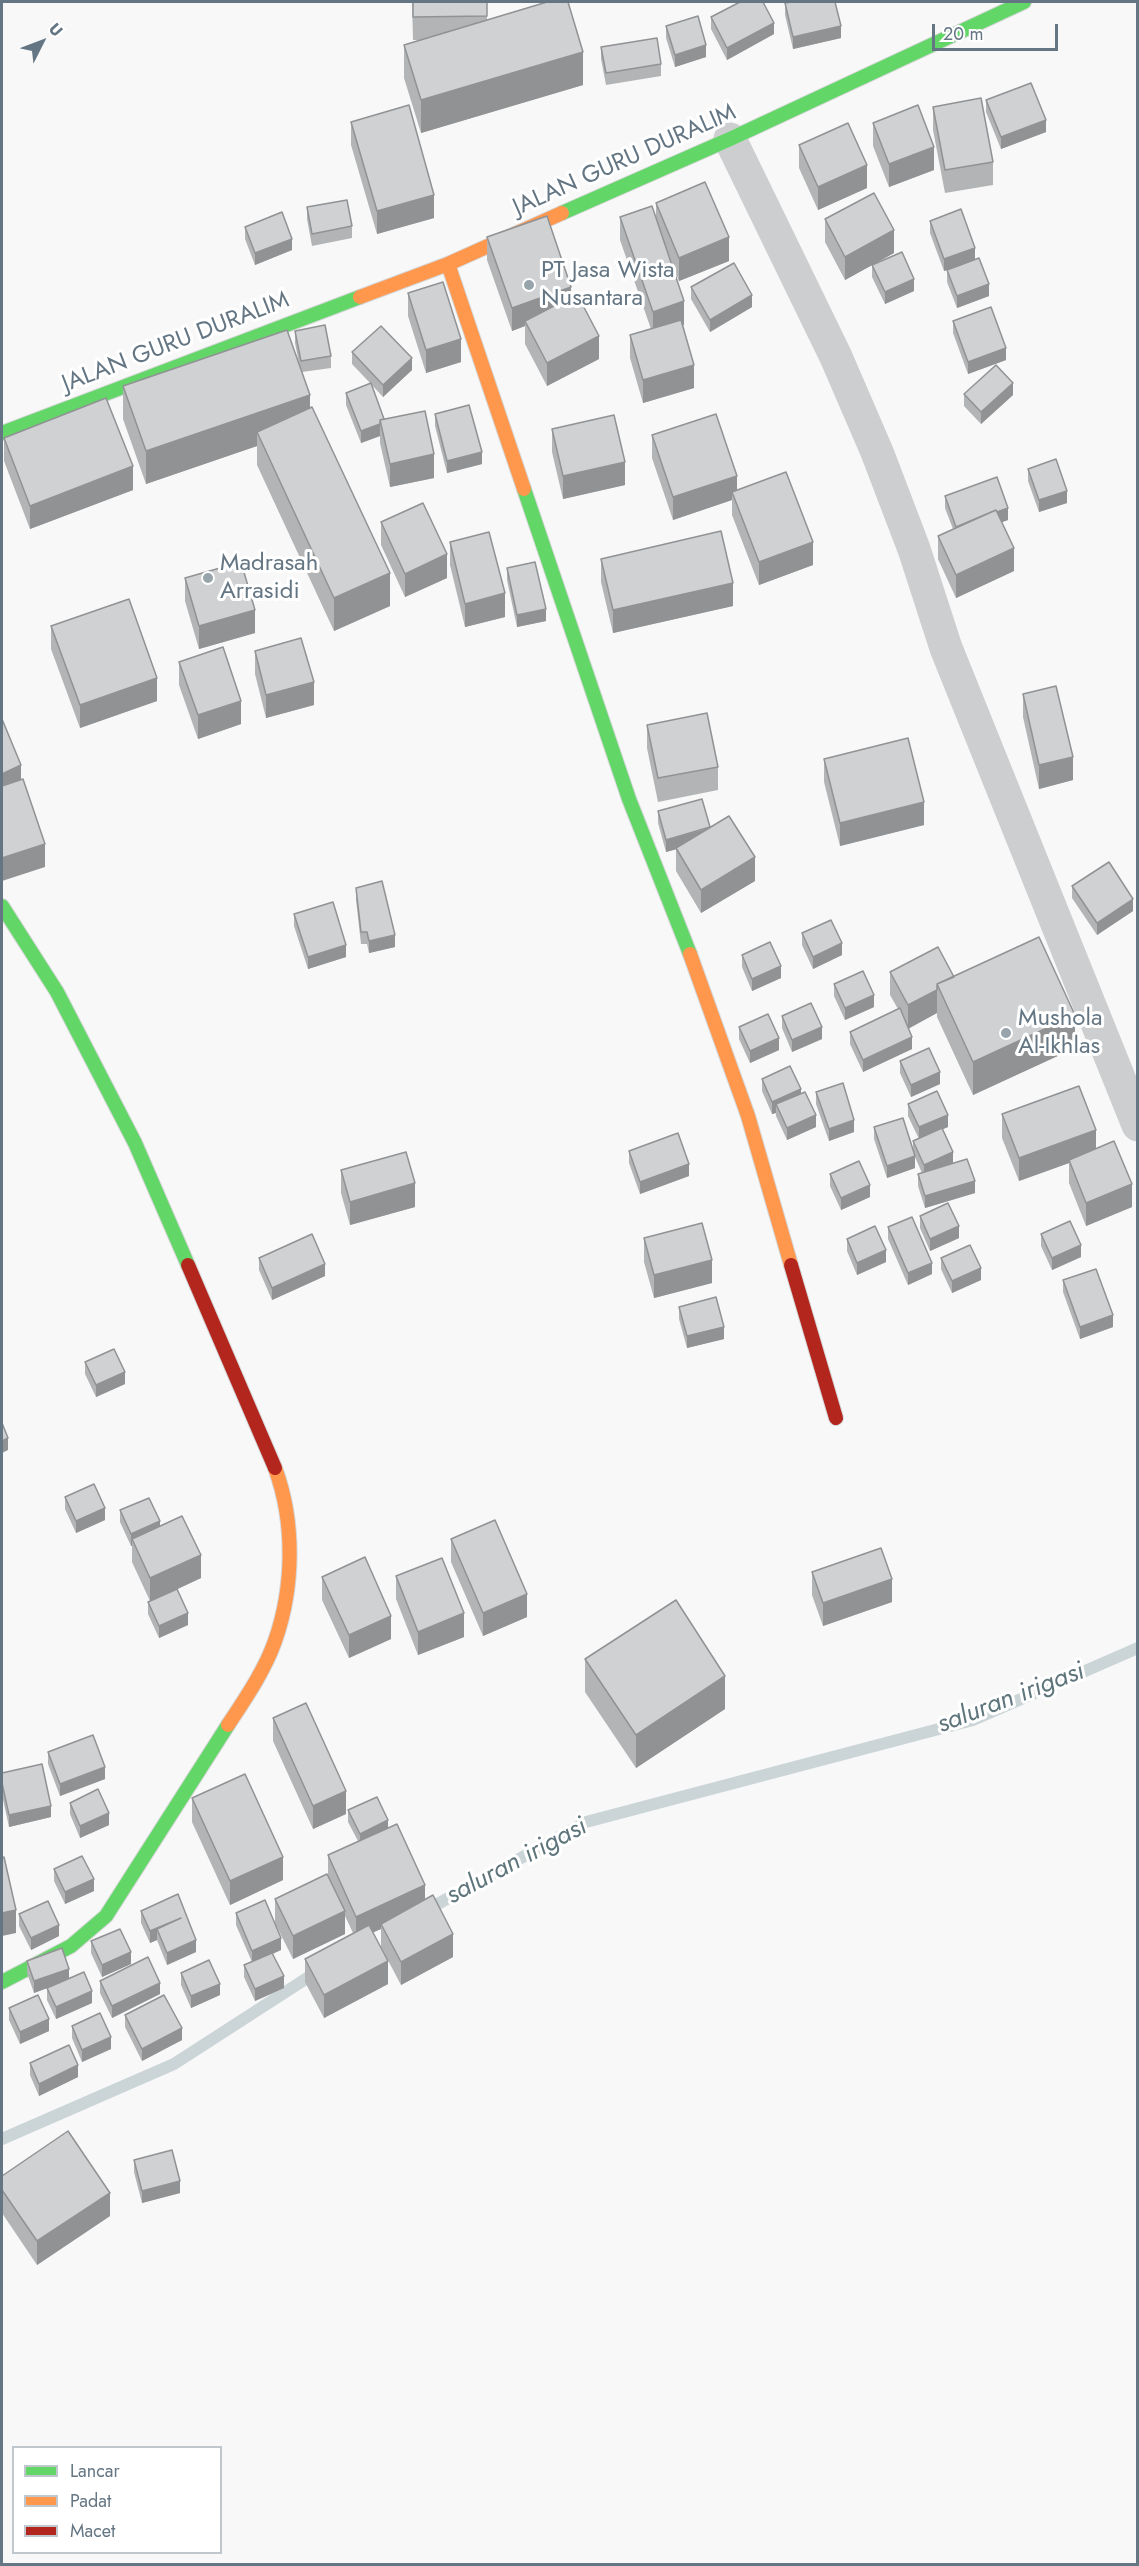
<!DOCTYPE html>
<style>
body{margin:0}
#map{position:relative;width:1139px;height:2566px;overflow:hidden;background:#f8f8f8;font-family:Jost,sans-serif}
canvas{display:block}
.frame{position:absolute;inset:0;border:3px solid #647683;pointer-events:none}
.legend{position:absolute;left:12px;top:2446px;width:210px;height:108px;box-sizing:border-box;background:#fff;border:2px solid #c1c8cd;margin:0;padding:8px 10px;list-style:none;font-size:18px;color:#647683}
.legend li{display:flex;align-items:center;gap:12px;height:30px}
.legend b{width:30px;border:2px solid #c1c8cd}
.north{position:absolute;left:12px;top:12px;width:60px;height:60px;-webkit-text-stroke:4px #fff;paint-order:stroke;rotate:48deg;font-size:16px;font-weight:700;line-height:24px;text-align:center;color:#647683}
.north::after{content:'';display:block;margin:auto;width:21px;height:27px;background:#647683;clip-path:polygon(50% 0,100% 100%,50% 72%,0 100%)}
.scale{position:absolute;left:932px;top:24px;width:126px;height:27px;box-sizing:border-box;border:3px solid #647683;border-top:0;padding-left:8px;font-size:18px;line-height:21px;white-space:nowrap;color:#647683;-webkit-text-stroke:4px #fff;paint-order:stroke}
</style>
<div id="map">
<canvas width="1139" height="2566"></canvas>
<div class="frame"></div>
<ul class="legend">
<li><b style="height:8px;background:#63d668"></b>Lancar</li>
<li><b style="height:8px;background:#ff974d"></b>Padat</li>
<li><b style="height:8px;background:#b3261e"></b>Macet</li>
</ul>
<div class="north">U</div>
<div class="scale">20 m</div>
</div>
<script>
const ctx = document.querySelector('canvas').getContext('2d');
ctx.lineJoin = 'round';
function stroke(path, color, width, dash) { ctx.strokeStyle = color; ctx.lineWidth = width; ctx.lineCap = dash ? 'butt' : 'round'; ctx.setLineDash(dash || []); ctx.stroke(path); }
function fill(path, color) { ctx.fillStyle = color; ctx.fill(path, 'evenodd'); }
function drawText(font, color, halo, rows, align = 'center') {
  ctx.font = font + ' Jost,sans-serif'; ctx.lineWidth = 6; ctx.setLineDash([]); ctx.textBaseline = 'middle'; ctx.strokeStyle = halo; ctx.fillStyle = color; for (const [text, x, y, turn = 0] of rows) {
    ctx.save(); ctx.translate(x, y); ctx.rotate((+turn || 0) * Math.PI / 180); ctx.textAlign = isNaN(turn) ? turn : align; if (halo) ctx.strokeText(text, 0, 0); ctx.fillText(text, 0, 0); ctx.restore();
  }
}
stroke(new Path2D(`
 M425 1911 586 1822 973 1720 1138 1648
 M2 2139 174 2064 318 1971`), '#cbd5d7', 12);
const fast = new Path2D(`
 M562 213 730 139 1024 2
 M2 433 360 297
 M524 489 629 799 690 954
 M2 906 57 992 135 1143 188 1265
 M2 1982 71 1946 106 1916 228 1725`);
const slow = new Path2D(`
 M448 264 524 489
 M360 297 448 264 562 213
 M690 954 748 1116 791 1265
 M228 1725C245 1699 265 1670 275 1641 294 1587 295 1522 275 1468`);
const jam = new Path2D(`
 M188 1265 275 1468
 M791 1265 836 1418`);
stroke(fast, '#d5d6d7', 16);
stroke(slow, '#d5d6d7', 16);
stroke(jam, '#d5d6d7', 16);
stroke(new Path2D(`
 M730 139 836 357 877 452 914 549 946 648 1138 1125`), '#cdcecf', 33);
stroke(fast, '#63d668', 14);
stroke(slow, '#ff974d', 14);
stroke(jam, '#b3261e', 14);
fill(new Path2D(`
 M412 2H487V20L583 85 421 133 404 78V45L419 40H413Z
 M785 3 841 38 793 49 785 15Z
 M711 17 774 34 727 60 711 29Z
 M666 26 706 57 675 67 666 38Z
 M601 47 661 64V76L606 85 601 59Z
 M986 100 1046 132 1001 149 986 112Z
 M933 107 993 162V185L945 193 933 130Z
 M351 122 434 218 377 234 351 145Z
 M873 123 934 170 889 187 873 146Z
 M799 145 867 188 818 210 799 168Z
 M656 203 729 261 679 281 671 263 684 325H683L694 388 643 403 630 358V335L651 329 620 240V217H656Z
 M307 207 352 226V238L312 246 307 219Z
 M825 219 894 253 845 280 825 242Z
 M930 221 975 259 989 296 957 308 947 282V270L958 266 944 271 930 233Z
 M245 227 292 250 255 265 245 239Z
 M487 237 571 296 599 359 547 386 525 344V326L512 331 487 260Z
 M872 265 914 291 885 304 872 277Z
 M691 287 752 307 710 332 691 299Z
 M408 293 461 362 426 373 408 316Z
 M953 321 1006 360 968 374 953 333Z
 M295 331 331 356V368L302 372 310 408 390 606 334 631 257 465V446L146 484 123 419V386L300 369 295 343Z
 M352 352 412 370 383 397 371 384 384 419 434 478 390 487 380 443V436L361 443 346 405V393L370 383 352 364Z
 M964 394 1013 395 981 424 964 406Z
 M435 414 482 464 447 473 435 426Z
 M552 429 625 485 563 499 552 452Z
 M652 435 737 490 813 565 759 585 732 515V500L673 520 652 458Z
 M4 438 133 490 30 529 4 461Z
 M1028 469 1067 503 1039 512 1028 481Z
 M945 496 1008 520 1002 522 1014 571 956 598 938 559V536L953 529 945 508Z
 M381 522 447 578 405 597 381 545Z
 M450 542 505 617 465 627 450 565Z
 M601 559 733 606 613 633 601 582Z
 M507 568 546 621 517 627 507 580Z
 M185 578 255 633 199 649 185 601Z
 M51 626 157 701 80 728 51 649Z
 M255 651 314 705 266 718 255 674Z
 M179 662 241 724 198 739 179 685Z
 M1023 694 1073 780 1039 789 1023 717Z
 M647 725 718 767V790L658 802 647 748Z
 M824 759 924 825 840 846 824 782Z
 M658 811 710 827 755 881 701 913 676 871V849L666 852 658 823Z
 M1072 886 1133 911 1097 935 1072 898Z
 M356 888 395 947 369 953 367 944H361L356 900Z
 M294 914 346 957 308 969 294 926Z
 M802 933 842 955 813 969 802 945Z
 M742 955 781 978 752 991 742 967Z
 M890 972 954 977 1075 1048 973 1095 937 1017V1013L908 1028 912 1049 863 1072 850 1044V1032L898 1009 890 995Z
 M834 984 874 1007 845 1020 834 996Z
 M782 1016 822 1039 792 1052 782 1028Z
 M739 1027 779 1050 750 1063 739 1039Z
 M900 1061 940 1084 911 1097 900 1073Z
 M762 1079 801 1093 816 1127 787 1140 776 1116V1113L772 1114 762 1091Z
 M816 1092 854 1132 829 1141 816 1104Z
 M908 1104 948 1127 943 1129 953 1163 975 1193 925 1208 918 1186V1174L922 1173 915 1157V1168L887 1178 874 1139V1127L913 1151V1141L919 1139 908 1116Z
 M1002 1114 1096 1149 1132 1207 1086 1226 1069 1183V1163L1019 1181 1002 1138Z
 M629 1151 689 1176 640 1194 629 1163Z
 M341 1170 415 1207 350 1225 341 1193Z
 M830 1174 870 1197 841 1210 830 1186Z
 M920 1216 959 1238 930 1251 920 1228Z
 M888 1227 932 1274 908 1285 888 1239Z
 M1041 1234 1081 1257 1052 1270 1041 1246Z
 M644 1238 712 1283 654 1298 644 1262Z
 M847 1239 886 1262 857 1275 847 1251Z
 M259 1258 325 1276 272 1300 259 1270Z
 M941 1258 981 1280 952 1293 941 1269Z
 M1063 1280 1113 1327 1080 1339 1063 1292Z
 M679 1307 724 1339 687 1348 679 1319Z
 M85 1362 125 1384 96 1397 85 1374Z
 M65 1497 105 1520 76 1533 65 1509Z
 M120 1510 160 1527 201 1578 177 1589 188 1625 159 1638 148 1614V1602L150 1601 132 1562V1546H131L120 1522Z
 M451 1539 527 1617 483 1636 451 1562Z
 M812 1572 892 1602 823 1626 812 1595Z
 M396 1576 464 1637 418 1655 396 1599Z
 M322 1577 391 1639 349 1658 322 1600Z
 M585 1659 725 1709 636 1768 585 1692Z
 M273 1718 346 1814 313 1829 273 1741Z
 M48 1752 105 1779 60 1796 48 1764Z
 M2 1773 51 1817 9 1827 2 1795Z
 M192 1798 283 1880 230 1905 192 1822Z
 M70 1803 109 1825 80 1838 70 1814Z
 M348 1810 388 1828 425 1899 453 1957 401 1985 381 1947V1929L373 1932 388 1984 324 2018 305 1982V1959L353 1933 345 1916V1934L293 1959 275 1923V1899L328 1876V1855L358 1841 348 1822Z
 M54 1869 94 1891 65 1904 54 1881Z
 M141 1911 196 1952 167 1965 157 1940 150 1943 141 1923Z
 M236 1913 281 1950 273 1954 284 1988 255 2001 244 1977V1965L252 1962 236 1925Z
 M19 1914 59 1936 31 1950 19 1926Z
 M91 1941 131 1964 102 1977 91 1953Z
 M27 1961 69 1978 92 2003 56 2019 47 2000V1988L34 1993 27 1973Z
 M181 1973 220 1995 191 2008 181 1985Z
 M100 1981 160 1994 112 2018 100 1993Z
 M9 2008 49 2031 20 2044 9 2020Z
 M125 2015 182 2040 142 2061 125 2027Z
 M72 2026 111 2049 82 2062 72 2038Z
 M30 2063 78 2077 39 2096 30 2075Z
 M134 2160 180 2193 142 2203 134 2172Z
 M2 2176 110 2216 37 2265 2 2213Z`), '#b2b4b5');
fill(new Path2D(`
 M774 23V34L727 60V48Z
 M841 26V38L793 49V37Z
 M706 45V57L675 67V55Z
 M583 52V85L421 133V100Z
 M1046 120V132L1001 149V137Z
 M934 147V170L889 187V164Z
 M867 165V188L818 210V187Z
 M434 195V218L377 234V211Z
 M894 230V253L845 280V257Z
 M729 237V261L679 281V258Z
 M292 239V250L255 265V253Z
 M975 248V260L944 271V259Z
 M914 279V291L885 304V292Z
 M989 284V296L957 308V296Z
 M571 287V310L525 321V326L512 331V308Z
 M752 295V307L710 332V320Z
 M684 301V325L653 335V312Z
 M599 336V359L547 386V363Z
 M461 339V362L426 373V350Z
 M1006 348V360L968 374V362Z
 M412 358V370L383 397V385Z
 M694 365V388L643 403V380Z
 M1013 383V395L981 424V412Z
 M310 395V428L257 432V446L146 484V451Z
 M380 424V436L361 443V431Z
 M482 452V464L447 473V461Z
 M434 454V478L390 487V464Z
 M625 462V485L563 499V476Z
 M133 466V490L30 529V506Z
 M737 476V499L732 492V500L673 520V497Z
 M1067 491V503L1039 512V500Z
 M1008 508V520L956 539V527Z
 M813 542V565L759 585V562Z
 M1014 548V571L956 598V575Z
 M447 554V578L405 597V574Z
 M390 573V606L334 631V598Z
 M733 583V606L613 633V610Z
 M505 593V617L465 627V604Z
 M546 609V621L517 627V615Z
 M255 610V633L199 649V626Z
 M157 678V701L80 728V705Z
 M314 682V705L266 718V695Z
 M241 701V724L198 739V715Z
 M1073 757V780L1039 789V765Z
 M21 765V788L2 797V774Z
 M924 802V825L840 846V823Z
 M711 828V840L666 852V840Z
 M45 844V867L2 881V858Z
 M755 857V881L701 913V890Z
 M1133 899V911L1097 935V923Z
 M395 935V947L369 953V941Z
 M842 943V955L813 969V957Z
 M346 945V957L308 969V957Z
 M781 966V978L752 991V979Z
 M937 990V1013L908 1029V1005Z
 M874 995V1007L845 1020V1008Z
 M1075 1015V1048L973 1095V1062Z
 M822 1027V1039L792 1052V1040Z
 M912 1037V1049L863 1072V1060Z
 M779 1038V1050L750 1063V1051Z
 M940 1072V1084L911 1097V1085Z
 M801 1089V1101L776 1104V1113L772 1114V1102Z
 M816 1115V1127L787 1140V1128Z
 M948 1115V1127L919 1139V1127Z
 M854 1120V1132L829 1141V1129Z
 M1096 1130V1153L1069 1160V1163L1019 1181V1158Z
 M953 1152V1164L924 1177V1165Z
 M915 1156V1168L887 1178V1166Z
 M689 1164V1176L640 1194V1182Z
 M975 1181V1193L925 1208V1196Z
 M415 1183V1207L350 1225V1202Z
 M1132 1184V1207L1086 1226V1203Z
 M870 1185V1197L841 1210V1198Z
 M959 1226V1238L930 1251V1239Z
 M1081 1245V1257L1052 1270V1258Z
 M886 1250V1262L857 1275V1263Z
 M712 1260V1283L654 1298V1275Z
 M932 1263V1274L908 1285V1273Z
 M325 1264V1276L272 1300V1288Z
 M981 1268V1280L952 1293V1281Z
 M1113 1315V1327L1080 1339V1327Z
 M724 1327V1339L687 1348V1336Z
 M125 1372V1384L96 1397V1385Z
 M8 1438V1450L2 1453V1441Z
 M105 1508V1520L76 1533V1521Z
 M160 1521V1533L132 1539V1546H131V1534Z
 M201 1555V1578L150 1602V1578Z
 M892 1579V1602L823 1626V1603Z
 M527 1594V1617L483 1636V1613Z
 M188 1613V1625L159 1638V1626Z
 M464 1613V1637L418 1655V1632Z
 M391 1616V1639L349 1658V1635Z
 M725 1676V1709L636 1768V1735Z
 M105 1767V1779L60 1796V1784Z
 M346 1791V1814L313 1829V1806Z
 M51 1806V1817L9 1827V1815Z
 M109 1813V1825L80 1838V1826Z
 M388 1820V1832L360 1846V1834Z
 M283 1857V1880L230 1905V1881Z
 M94 1879V1891L65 1904V1892Z
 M425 1885V1908L381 1924V1929L356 1940V1917Z
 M16 1910V1933L2 1936V1913Z
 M345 1911V1934L293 1959V1936Z
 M181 1918 157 1929V1940L150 1943V1931Z
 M59 1925V1936L31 1950V1938Z
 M453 1934V1957L401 1985V1962Z
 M281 1938V1950L252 1962V1951Z
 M196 1940V1952L167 1965V1953Z
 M131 1952V1964L102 1977V1965Z
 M388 1961V1984L324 2018V1995Z
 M69 1969V1980L34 1993V1981Z
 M284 1976V1988L255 2001V1989Z
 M160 1983V1994L112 2018V2006Z
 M220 1984V1995L191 2008V1996Z
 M92 1991V2003L56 2019V2007Z
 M49 2019V2031L20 2044V2032Z
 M182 2028V2040L142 2061V2049Z
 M111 2037V2049L82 2062V2050Z
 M78 2065V2077L39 2096V2084Z
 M180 2181V2193L142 2203V2191Z
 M110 2193V2216L37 2265V2241Z`), '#919294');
const building = new Path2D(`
 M413 2H487V16L413 17Z
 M547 2H568L583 52 421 100 404 45Z
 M740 2H763L774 23 727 48 711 17Z
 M791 2H835L841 26 793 37 785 3Z
 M698 16 706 45 675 55 666 26Z
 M657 38 661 64 606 73 601 47Z
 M1031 83 1046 120 1001 137 986 100Z
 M981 98 993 162 945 170 933 107Z
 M409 105 434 195 377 211 351 122Z
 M918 105 934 147 889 164 873 123Z
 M848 123 867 165 818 187 799 145Z
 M705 182 729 237 679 258 656 203Z
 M874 193 894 230 845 257 825 219Z
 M347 200 352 226 312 234 307 207Z
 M652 206 684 301 653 312 620 217Z
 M961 209 975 248 944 259 930 221Z
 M282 212 292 239 255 253 245 227Z
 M547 216 571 287 512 308 487 237Z
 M902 252 914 279 885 292 872 265Z
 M979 258 989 284 957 296 947 270Z
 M734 263 752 295 710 320 691 287Z
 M443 282 461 339 426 350 408 293Z
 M577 294 599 336 547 363 525 321Z
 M991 307 1006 348 968 362 953 321Z
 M681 320 694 365 643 380 630 335Z
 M325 325 331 356 301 361 295 331Z
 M381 326 412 358 383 385 352 352Z
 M287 330 310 395 146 451 123 386Z
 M996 365 1013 383 981 412 964 394Z
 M371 383 384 419 380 420V424L361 431 346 393Z
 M106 398 133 466 30 506 4 438Z
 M469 405 482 452 447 461 435 414Z
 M312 407 390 573 334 598 257 432Z
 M425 411 434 454 390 464 380 420Z
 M716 414 737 476 673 497 652 435Z
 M614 415 625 462 563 476 552 429Z
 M1056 459 1067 491 1039 500 1028 469Z
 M786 472 813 542 759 562 732 492Z
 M997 477 1008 508 997 512 996 510 956 527 945 496Z
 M423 503 447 554 405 574 381 522Z
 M996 510 1014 548 956 575 938 536Z
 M721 531 733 583 613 610 601 559Z
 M489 532 505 593 465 604 450 542Z
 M241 562 255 610 199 626 185 578Z
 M535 562 546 609 517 615 507 568Z
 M129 599 157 678 80 705 51 626Z
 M301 638 314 682 266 695 255 651Z
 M223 647 241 701 198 715 179 662Z
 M1056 686 1073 757 1039 765 1023 694Z
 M707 713 718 767 658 778 647 725Z
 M2 719 21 765 2 774Z
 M908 738 924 802 840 823 824 759Z
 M23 779 45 844 2 858V786Z
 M702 799 710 827 666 840 658 811Z
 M729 816 755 857 701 890 676 848Z
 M1109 862 1133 899 1097 923 1072 886Z
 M382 881 395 935 369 941 367 932H361L356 888Z
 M333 902 346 945 308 957 294 914Z
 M831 920 842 943 813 957 802 933Z
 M1039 937 1075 1015 973 1062 937 984Z
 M770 942 781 966 752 979 742 955Z
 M938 947 954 977 937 984V990L908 1005 890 972Z
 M863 971 874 995 845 1008 834 984Z
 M811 1003 822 1027 792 1040 782 1016Z
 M900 1008 912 1037 863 1060 850 1032Z
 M768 1014 779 1038 750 1051 739 1027Z
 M929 1048 940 1072 911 1085 900 1061Z
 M790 1066 801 1089 772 1102 762 1079Z
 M843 1083 854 1120 829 1129 816 1092Z
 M1079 1086 1096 1130 1019 1158 1002 1114Z
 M937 1091 948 1115 919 1127 908 1104Z
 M805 1092 816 1115 787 1128 776 1104Z
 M903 1118 915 1156 887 1166 874 1127Z
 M942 1128 953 1152 924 1165 913 1141Z
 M678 1133 689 1164 640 1182 629 1151Z
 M1114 1141 1132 1184 1086 1203 1069 1160Z
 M406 1152 415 1183 350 1202 341 1170Z
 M967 1159 975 1181 925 1196 918 1174Z
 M859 1161 870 1185 841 1198 830 1174Z
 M948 1203 959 1226 930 1239 920 1216Z
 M912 1217 932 1263 908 1273 888 1227Z
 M1070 1221 1081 1245 1052 1258 1041 1234Z
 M702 1223 712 1260 654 1275 644 1238Z
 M875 1226 886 1250 857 1263 847 1239Z
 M312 1234 325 1264 272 1288 259 1258Z
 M970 1245 981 1268 952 1281 941 1258Z
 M1096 1269 1113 1315 1080 1327 1063 1280Z
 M716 1297 724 1327 687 1336 679 1307Z
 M114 1349 125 1372 96 1385 85 1362Z
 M2 1423 8 1438 2 1441Z
 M94 1484 105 1508 76 1521 65 1497Z
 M149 1498 160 1521 131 1534 120 1510Z
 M182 1516 201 1555 150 1578 132 1539Z
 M495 1520 527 1594 483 1613 451 1539Z
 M881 1548 892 1579 823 1603 812 1572Z
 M365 1557 391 1616 349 1635 322 1577Z
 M442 1558 464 1613 418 1632 396 1576Z
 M177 1589 188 1613 159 1626 148 1602Z
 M676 1600 725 1676 636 1735 585 1659Z
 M306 1703 346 1791 313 1806 273 1718Z
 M93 1735 105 1767 60 1784 48 1752Z
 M42 1764 51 1806 9 1815 2 1783V1773Z
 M245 1774 283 1857 230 1881 192 1798Z
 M98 1789 109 1813 80 1826 70 1803Z
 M377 1797 388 1820 360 1834 348 1810Z
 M397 1824 425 1885 356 1917 328 1855Z
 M82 1856 94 1879 65 1892 54 1869Z
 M4 1857 16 1910 2 1913V1858Z
 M327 1874 345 1911 293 1936 275 1899Z
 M178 1894 196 1940 167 1953 157 1929 181 1918 150 1931 141 1911Z
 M433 1895 453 1934 401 1962 381 1924Z
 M265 1900 281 1938 252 1951 236 1913Z
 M48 1901 59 1925 31 1938 19 1914Z
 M369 1925 388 1961 324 1995 305 1959Z
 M120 1929 131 1952 102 1965 91 1941Z
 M62 1948 69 1969 34 1981 27 1961Z
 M272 1953 284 1976 255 1989 244 1965Z
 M148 1957 160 1983 112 2006 100 1981Z
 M209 1960 220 1984 191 1996 181 1973Z
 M84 1972 92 1991 56 2007 47 1988Z
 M38 1995 49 2019 20 2032 9 2008Z
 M164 1995 182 2028 142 2049 125 2015Z
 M100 2013 111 2037 82 2050 72 2026Z
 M69 2045 78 2065 39 2084 30 2063Z
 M68 2131 110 2193 37 2241 2 2190V2176Z
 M172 2150 180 2181 142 2191 134 2160Z`);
fill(building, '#cfd1d3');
stroke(building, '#919294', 1.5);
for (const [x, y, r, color] of [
 [529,285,6,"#98a4ac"],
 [208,578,6,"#98a4ac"],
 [1006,1033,6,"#98a4ac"]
]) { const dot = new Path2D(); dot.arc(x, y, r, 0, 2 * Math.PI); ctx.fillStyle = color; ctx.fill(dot); stroke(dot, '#fff', 2); }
drawText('24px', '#647683', '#fff', [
 ["JALAN GURU DURALIM",625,161,-24],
 ["JALAN GURU DURALIM",176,343,-21]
]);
drawText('24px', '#647683', '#fff', [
 ["PT Jasa Wista",541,271],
 ["Nusantara",541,299],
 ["Madrasah",220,564],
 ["Arrasidi",220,592],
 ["Mushola",1018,1019],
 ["Al-Ikhlas",1018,1047]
], 'left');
drawText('italic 26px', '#5f757c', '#fff', [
 ["saluran irigasi",1011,1699,-21],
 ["saluran irigasi",517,1862,-28]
]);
</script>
